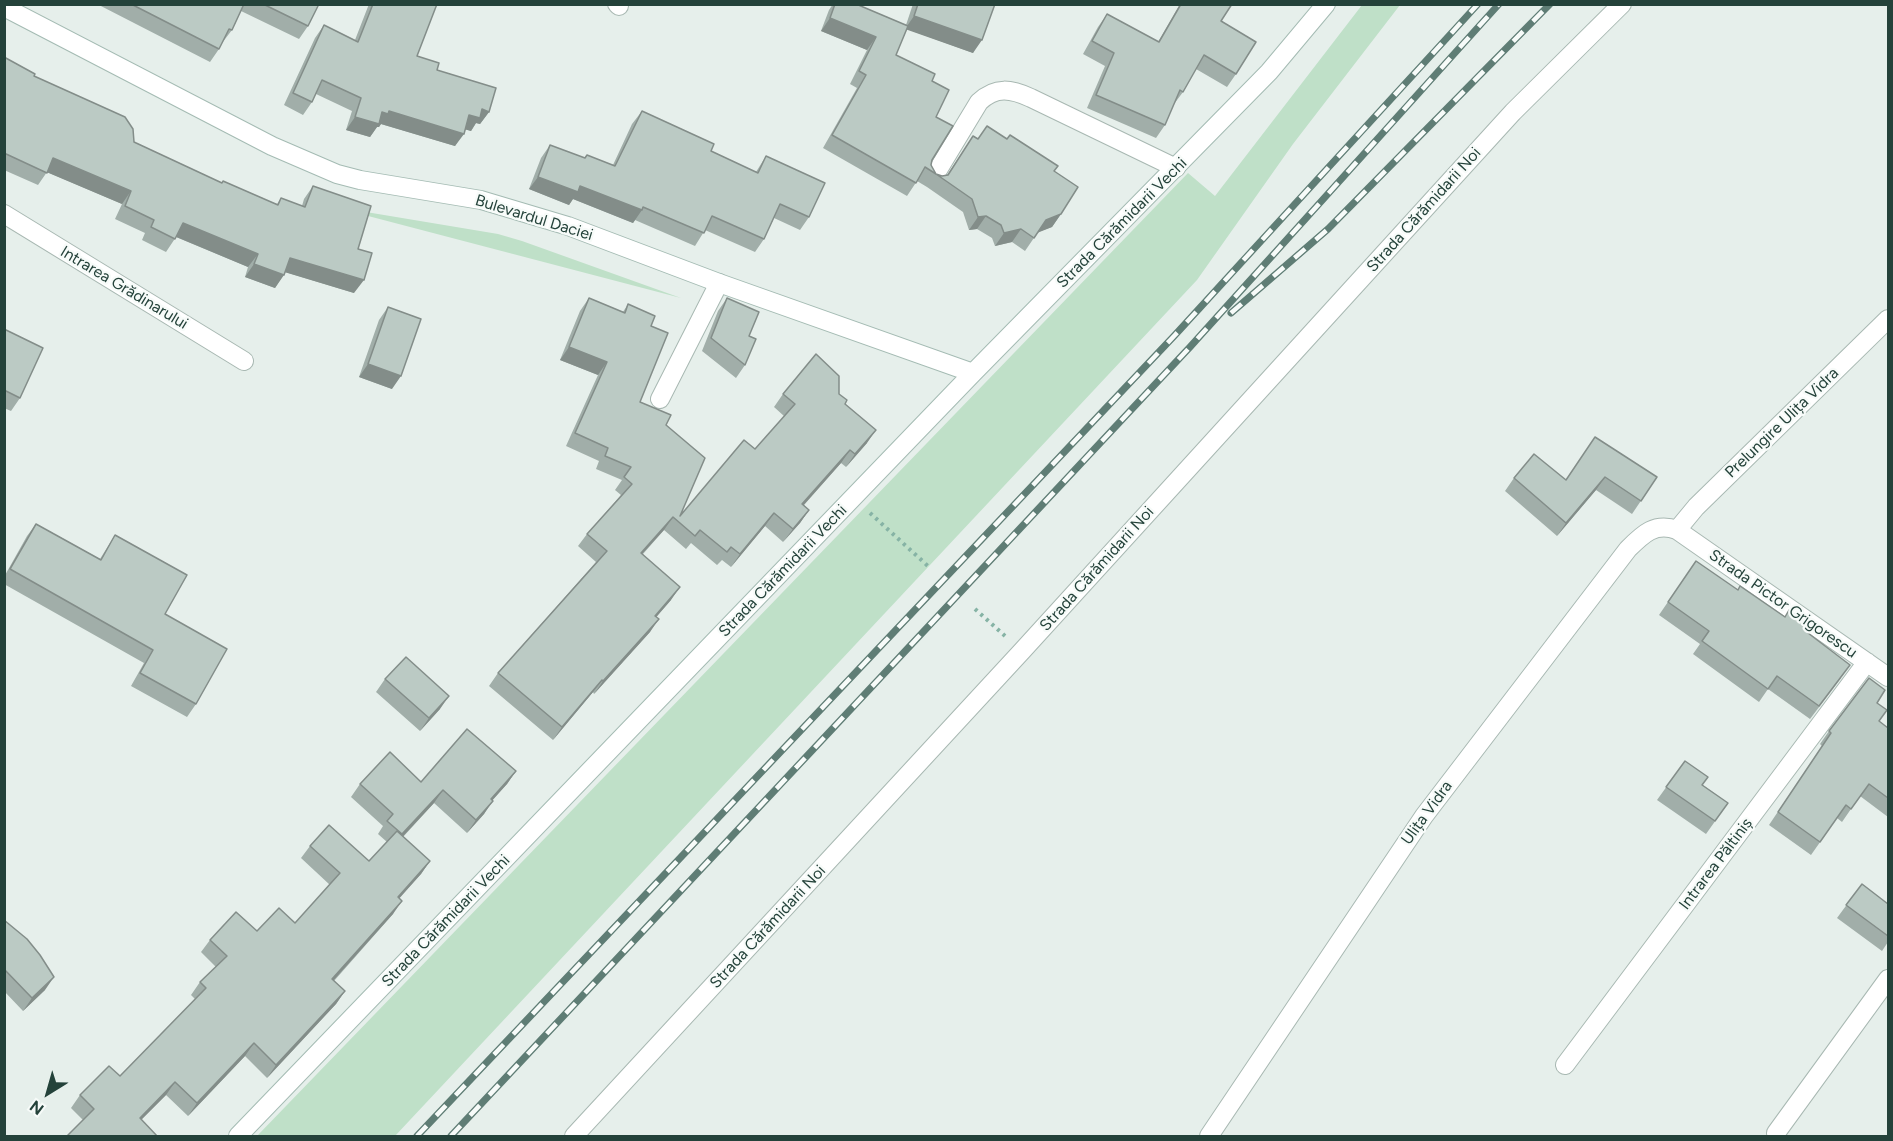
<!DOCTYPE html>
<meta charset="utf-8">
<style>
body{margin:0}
#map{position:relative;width:1893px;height:1141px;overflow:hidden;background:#e6efeb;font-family:Figtree,sans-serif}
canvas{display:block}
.frame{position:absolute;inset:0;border:6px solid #24423a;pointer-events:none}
.north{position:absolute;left:18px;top:1063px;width:60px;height:60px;-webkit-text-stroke:4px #f7fbf9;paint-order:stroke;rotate:217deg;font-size:16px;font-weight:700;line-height:24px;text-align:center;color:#24423a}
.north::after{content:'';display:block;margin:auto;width:21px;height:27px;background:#24423a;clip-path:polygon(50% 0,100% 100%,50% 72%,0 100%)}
</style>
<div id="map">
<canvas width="1893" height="1141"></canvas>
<div class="frame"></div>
<div class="north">N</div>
</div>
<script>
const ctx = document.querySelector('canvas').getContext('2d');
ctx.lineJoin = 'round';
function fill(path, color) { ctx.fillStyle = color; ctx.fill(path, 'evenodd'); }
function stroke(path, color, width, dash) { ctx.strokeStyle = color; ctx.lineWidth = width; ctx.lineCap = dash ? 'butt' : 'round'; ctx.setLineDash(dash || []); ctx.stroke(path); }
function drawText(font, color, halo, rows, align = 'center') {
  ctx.font = font + ' Figtree,sans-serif'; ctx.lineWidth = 4.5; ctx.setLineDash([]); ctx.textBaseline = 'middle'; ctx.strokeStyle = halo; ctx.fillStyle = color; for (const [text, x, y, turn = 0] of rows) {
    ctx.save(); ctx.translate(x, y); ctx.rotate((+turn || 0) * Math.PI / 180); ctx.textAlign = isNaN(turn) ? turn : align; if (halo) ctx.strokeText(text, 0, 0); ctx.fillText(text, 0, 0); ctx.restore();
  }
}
fill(new Path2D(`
 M1362 5H1400L1293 144 1197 280 395 1136H257L1188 173 1215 196Z
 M330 206 498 234 522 241 681 298Z`), '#bfe0c8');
const lane = new Path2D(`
 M617 4 619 6`);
const street = new Path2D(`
 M933 178 979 102C996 86 1011 89 1031 98L1176 168
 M4 214 244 361
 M660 399 719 283
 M1677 530 1696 507 1888 319
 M1565 1065 1867 662
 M1776 1133 1888 979
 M574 1136 1022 651 1513 112 1622 4
 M1209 1136 1424 816 1628 549C1643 534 1655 522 1677 530L1888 677`);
const secondary = new Path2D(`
 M4 7 272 146 337 174 360 180 481 200 568 226 719 283 973 373
 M238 1136 973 373 1269 72 1326 4`);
stroke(lane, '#a8b8b2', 20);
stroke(street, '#a8b8b2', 20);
stroke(secondary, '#a4bbb3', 20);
stroke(new Path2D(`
 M870 513 929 567
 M975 609 1005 636`), '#86b3a5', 4, [3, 4.5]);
stroke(lane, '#fff', 18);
stroke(street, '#fff', 18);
stroke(secondary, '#fff', 18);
const rail = new Path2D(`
 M1231 313 1328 229 1550 4
 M417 1136 1175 335 1478 4
 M451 1136 1190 347 1499 4`);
stroke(rail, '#5f7d75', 7);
stroke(rail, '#f7fbf9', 4.5, [14]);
fill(new Path2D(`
 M97 4H319L308 26 299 39 241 11 232 30 222 43 219 49 210 62Z
 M369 4H437L417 56 437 70 489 112 480 124 476 123 471 131 465 129 455 146 381 124 379 127H377L370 137 346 130 352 111 316 94 312 102 303 115 284 105 315 38 324 25 355 40Z
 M833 4H856L906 25 913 4H995L973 53 907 29 896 55 932 81 936 117 932 160 931 165 936 174 927 187 917 181 907 196 823 148 857 88 850 84 867 50 821 31 829 10Z
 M1180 4H1232L1221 21 1236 74 1227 87 1196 69 1183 92 1174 104 1165 125 1156 138 1087 108 1105 66 1083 54 1098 27 1107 14 1158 42Z
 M4 57 134 142 222 183 277 204 281 198 302 206 304 199 313 186 358 249 354 293 285 272 275 288 245 277 248 267 176 237 166 252 142 240 145 233 115 219 122 204 47 172 38 185 4 170Z
 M642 111 711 151 756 172 766 156 809 217 800 230 774 218 764 239 755 252 705 230 695 246 635 220 633 223 573 199 569 205 529 189 541 158 550 145 584 158 587 155 613 165 632 124Z
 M987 126 1054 171 1061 214 1052 227 1038 232 1025 251 1012 242 995 246 992 238 977 229 969 230 963 212 927 187 936 174 942 176 947 175 973 136 978 139Z
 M589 298 623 312 628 304 651 326 640 402 666 425 680 516 755 449 784 416 774 407 783 394H839L867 443 846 467 841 463 804 505 809 510 800 523 783 542 765 526 731 567 722 560 717 565 691 543 686 549 664 530 643 554 671 600 656 617 650 632 594 694 593 692 553 740 489 686 498 673 596 562 578 546 587 534 621 495 615 490 622 480 596 469 599 461 566 446 598 375 560 360 580 311Z
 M727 298 745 365 736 378 702 351 718 311Z
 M388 307 392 389 359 377 379 320Z
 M4 329 20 398 11 411 4 408Z
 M1586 450 1657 477 1632 514 1596 490 1557 536 1505 491 1514 478 1566 480Z
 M36 524 100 559 115 535 165 614 196 704 187 717 131 686 144 663 4 584V577L27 536Z
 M1696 561 1738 590 1808 633 1841 678 1810 719 1768 689 1759 702 1693 654 1700 644 1659 615Z
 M385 679 440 709 420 731 376 692Z
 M1877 703 1879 721 1888 728V817L1860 796 1842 822 1837 818 1811 855 1769 825 1822 746 1820 744 1829 731Z
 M1685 761 1703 785 1728 803 1706 834 1657 800Z
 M516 771 507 784 492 800 484 814 467 833 434 803 403 837 430 861 421 874 399 898 393 914 334 981 345 991 336 1004 267 1078 245 1056 188 1116 166 1095 141 1120H83L71 1108 80 1095 120 1076 195 999 191 995 200 982 216 967 201 952 210 940 257 931 295 923 330 885 301 858 310 846 369 861 387 842 378 834 383 826 351 797 360 784 421 782Z
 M1862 884 1888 904V942L1882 951 1837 918Z
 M4 920 45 990 23 1011 4 991Z`), '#a1aea9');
fill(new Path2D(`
 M914 16 982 40 973 53 905 29Z
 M830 18 876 37 867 50 821 31Z
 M482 109 489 112 480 124 476 123 471 131 460 128 469 115Z
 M389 111 464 134 455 146 381 124 379 127H377L370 137 346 130 355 117Z
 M53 158 131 191 122 204 44 171Z
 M538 177 580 186 642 210 633 223 573 199 569 205 529 189Z
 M1061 214 1052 227 1037 233 1046 220Z
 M986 216 977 229 969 230 978 217Z
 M183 223 258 254 248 267 174 236Z
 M1021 229 1012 242 995 246 1004 233Z
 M290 258 364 280 354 293 281 271Z
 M254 264 284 275 275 288 245 277Z
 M569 347 607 362 598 375 560 360Z
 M368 364 401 376 392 389 359 377Z
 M876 430 867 443 846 467 855 454Z
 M850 450 841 463 793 517 802 504Z
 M1605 477 1596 490 1557 536 1566 523Z
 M809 510 800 523 783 542 793 529Z
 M774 513 765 526 731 567 740 554Z
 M673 517 664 530 632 565 641 553Z
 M680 587 671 600 646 629 655 616Z
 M659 619 650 632 594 694 603 681Z
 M602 680 593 692 553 740 562 727Z
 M449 696 440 709 420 731 429 718Z
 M516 771 507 784 482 812 491 799Z
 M443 790 434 803 393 847 402 834Z
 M493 801 484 814 467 833 476 820Z
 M430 861 421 874 389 910 398 897Z
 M402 901 393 914 323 992 332 979Z
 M54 977 45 990 23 1011 32 998Z
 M345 991 336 1004 267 1078 276 1065Z
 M254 1043 245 1056 188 1116 197 1103Z
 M175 1082 166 1095 130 1131 140 1118Z`), '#838d89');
const building = new Path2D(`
 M131 4H244L232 30 229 29 219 49Z
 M263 4H319L308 26Z
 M373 4H437L417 56 439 63 437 70 496 88 489 112 482 109 480 118 469 115 464 134 389 111 388 114 382 112 379 124 355 117 361 98 322 80 312 102 293 93 324 25 358 42Z
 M835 4H856L908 26 896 55 935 74 932 81 949 90 936 117 953 126 932 160 931 165 936 174 925 167 916 183 832 135 866 75 859 71 876 37 830 18Z
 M918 4H995L982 40 914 16Z
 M1181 4H1232L1221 21 1256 42 1236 74 1204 55 1183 92 1180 90 1165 125 1096 95 1114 53 1092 41 1107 14 1159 42Z
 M4 57 35 74 34 76 125 117 133 129 134 142 222 183 223 181 278 205 281 198 305 207 313 186 371 206 358 249 372 253 364 280 290 258 284 275 254 264 258 254 183 223 175 239 151 227 154 220 125 206 131 191 53 158 47 173 4 153Z
 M642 111 714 144 711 151 758 173 766 156 825 183 809 217 780 204 764 239 712 216 704 233 643 207 642 210 580 186 578 192 538 177 550 145 585 158 587 155 615 166Z
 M987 126 1007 139 1010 135 1058 166 1054 171 1078 187 1061 214 1046 220 1034 238 1021 229 1004 233 1001 225 986 216 978 217 972 199 936 174 942 176 948 175 973 136 978 139Z
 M589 298 625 313 628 304 655 316 651 326 668 333 640 402 671 415 666 425 705 458 680 516 744 440 755 449 795 404 783 394 816 354 839 376V394L847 400 845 404 876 430 855 454 850 450 802 504 809 510 793 529 774 513 740 554 731 547 727 552 700 530 695 536 673 517 641 553 680 587 655 616 659 619 603 681 602 680 562 727 498 673 607 551 587 534 632 484 624 477 631 467 605 456 608 448 575 433 607 362 569 347Z
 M727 298 759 312 749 336 756 339 745 365 711 338Z
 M388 307 421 319 401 376 368 364Z
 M4 329 43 348 20 398 4 390Z
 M1595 437 1657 477 1641 501 1605 477 1566 523 1514 478 1534 454 1566 480Z
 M36 524 101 560 115 535 187 575 165 614 227 649 196 704 140 673 153 650 10 569Z
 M1696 561 1738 590 1740 586 1785 617 1789 610 1812 627 1808 633 1850 665 1819 706 1777 676 1768 689 1702 641 1709 631 1668 602Z
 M406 657 449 696 429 718 385 679Z
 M1869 678 1885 690 1877 703 1887 710 1879 721 1888 728V798L1869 784 1851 809 1846 805 1820 842 1778 812 1831 733 1829 731Z
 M467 729 516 771 491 799 493 801 476 820 443 790 402 834 387 821 393 814 360 784 390 752 421 782Z
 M1685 761 1708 777 1702 785 1728 803 1715 821 1666 787Z
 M329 825 369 861 397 831 430 861 398 897 402 901 332 979 345 991 276 1065 254 1043 197 1103 175 1082 140 1118 158 1137H66L94 1109 80 1095 109 1066 120 1076 206 988 200 982 227 956 210 940 236 912 257 931 279 908 295 923 340 873 310 846Z
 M1862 884 1888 904V936L1846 905Z
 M4 920 27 939 40 955 54 977 32 998 4 969Z`);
fill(building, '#bbcac4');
stroke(building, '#838d89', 1.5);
drawText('16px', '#24423a', '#f7fbf9', [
 ["Strada Cărămidarii Noi",1424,210,-48],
 ["Bulevardul Daciei",534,218,17],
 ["Strada Cărămidarii Vechi",1122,223,-45],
 ["Intrarea Grădinarului",124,288,31],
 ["Prelungire Ulița Vidra",1782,423,-44],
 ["Strada Cărămidarii Noi",1097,569,-48],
 ["Strada Cărămidarii Vechi",783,571,-46],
 ["Strada Pictor Grigorescu",1783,604,35],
 ["Ulița Vidra",1427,813,-54],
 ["Intrarea Păltiniș",1716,864,-53],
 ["Strada Cărămidarii Vechi",446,921,-46],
 ["Strada Cărămidarii Noi",768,927,-47]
]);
</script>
